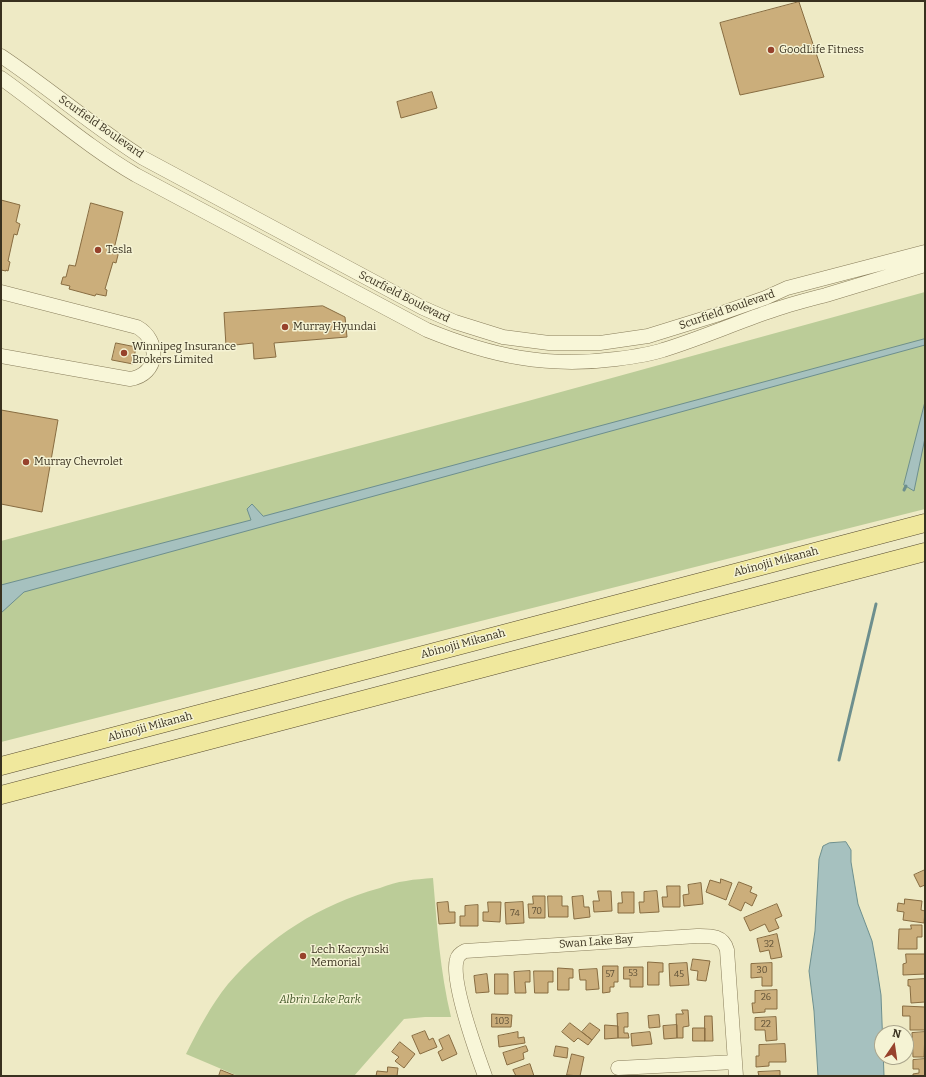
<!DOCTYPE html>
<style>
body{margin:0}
#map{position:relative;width:926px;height:1077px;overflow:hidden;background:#eeeac5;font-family:Bitter,serif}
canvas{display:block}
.frame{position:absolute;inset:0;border:2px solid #39311f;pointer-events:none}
.north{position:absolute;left:874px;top:1025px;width:40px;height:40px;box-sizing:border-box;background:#f5f3d4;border:1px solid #aaa58c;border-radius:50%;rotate:13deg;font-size:11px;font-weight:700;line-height:16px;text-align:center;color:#39311f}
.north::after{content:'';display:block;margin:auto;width:14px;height:18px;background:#97422c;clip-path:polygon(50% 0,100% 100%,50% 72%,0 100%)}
</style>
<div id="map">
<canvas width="926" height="1077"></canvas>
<div class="frame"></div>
<div class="north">N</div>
</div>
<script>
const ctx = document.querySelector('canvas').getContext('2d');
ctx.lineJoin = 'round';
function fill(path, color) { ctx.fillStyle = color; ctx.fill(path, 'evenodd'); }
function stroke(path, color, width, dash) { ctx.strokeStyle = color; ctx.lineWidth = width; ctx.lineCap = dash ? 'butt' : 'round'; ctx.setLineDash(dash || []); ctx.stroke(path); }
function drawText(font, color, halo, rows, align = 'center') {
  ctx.font = font + ' Bitter,serif'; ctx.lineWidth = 3; ctx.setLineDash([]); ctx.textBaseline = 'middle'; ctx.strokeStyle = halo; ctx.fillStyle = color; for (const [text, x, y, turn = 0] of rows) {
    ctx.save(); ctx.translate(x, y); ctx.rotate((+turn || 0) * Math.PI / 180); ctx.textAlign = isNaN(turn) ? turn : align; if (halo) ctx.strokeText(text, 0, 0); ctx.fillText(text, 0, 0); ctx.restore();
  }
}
fill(new Path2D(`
 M925 292V509L1 742V541L528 401Z
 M433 878C437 925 440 971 451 1017H425L404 1019 354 1076H238L186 1054C198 1030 211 1005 228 984 270 936 319 905 380 888 388 885 397 882 406 881 415 879 424 879 433 878Z`), '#bbcc98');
const water = new Path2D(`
 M925 339V345L24 592 1 613V585L251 520 247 509 252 504 263 516Z
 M925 402V438L914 491 904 485Z
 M846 842 851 850V862L858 904 872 941 876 963 881 995 884 1076H818L814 1011 809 971 815 931 819 859 823 846 829 843Z`);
fill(water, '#a6c1bf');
stroke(water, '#6d8f8e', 1);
stroke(new Path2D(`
 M904 490 906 486
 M839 760 876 604`), '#6d8f8e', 3);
const building = new Path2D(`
 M799 2 824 77 740 95 720 23Z
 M432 92 437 108 401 118 397 102Z
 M1 200 20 205 16 222 20 224 17 235 14 234 8 261 10 262 8 271 6 270V271L1 270Z
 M91 203 123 212 114 249 119 251 116 263 113 262 105 289 107 290 106 296 96 294 95 296 69 289 70 286 61 284 63 277H66L69 265 75 266Z
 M323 306 345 317 347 337 274 343 276 357 254 359 253 343 226 346 224 313Z
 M116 343 136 347 133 364 112 360Z
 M1 410 58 420 42 512 1 504Z
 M925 870V885L920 887 914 875Z
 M721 879 732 883 726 900 706 892 710 880 720 883Z
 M739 882 752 887 750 892 757 895 752 906 745 902 741 911 729 905Z
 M701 883 703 904 684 906 683 895 689 894 688 885Z
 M667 886H680V907H663L662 897H667Z
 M598 891H611L612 911 594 912 593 901H599Z
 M657 891 659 912 640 913 639 902H644V892Z
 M622 892H634V913H618V903H622Z
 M533 896H545V918H529L528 904H533Z
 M548 896H562V906H568V917H549Z
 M583 896 584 907H589L590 917 574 919 572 897Z
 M905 899 922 901 921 910 925 911 924 923 903 920 904 912 897 911 898 903 904 904Z
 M448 902 449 912H455V923L439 924 437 903Z
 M488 902H501L500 922 483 921V912H488Z
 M523 902 524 923 506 924 505 903Z
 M777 904 782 916 775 919 779 928 769 932 765 924 750 931 744 918Z
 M478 905V926H460V916H465V906Z
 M911 925H922V937H917V949H898L899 929H911Z
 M777 934 782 957 771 959 769 950 760 952 757 939Z
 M906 954H925V974L903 975V964L906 963Z
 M693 959 710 961 706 981 697 980 698 971 691 970Z
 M648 962 663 963V972H659V985H648Z
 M687 963 689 985 670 986 669 964Z
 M772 963V986H762V977L751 978V964Z
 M603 966H618V982H614V987H610V992L603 993Z
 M624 967H643V987H630V979H624Z
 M558 968 573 969V978H569V990H558Z
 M597 969 599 989 586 990V980H580L579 970Z
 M530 971V982H525L526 993H515L514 972Z
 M534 971H553V982H548V993H535Z
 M487 974 489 992 476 993 474 976Z
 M495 974H508V994H495Z
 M925 979V1002L911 1003 910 986H908V980Z
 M777 990V1009H765V1012L753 1013 752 1003H755V991Z
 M903 1006 925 1007V1030H910V1016H903Z
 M682 1010H688L689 1026 683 1027V1038H677L676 1014H683Z
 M628 1013V1027H624V1033H628L629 1038H618L617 1014Z
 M492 1014 512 1015 511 1027H492Z
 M659 1015 660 1027 649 1028 648 1016Z
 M705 1016H712L713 1041H705Z
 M776 1017 777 1040 766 1041 765 1030H755V1018Z
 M570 1023 592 1040 588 1045 578 1038 574 1042 562 1032Z
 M590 1023 600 1030 592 1040 582 1032Z
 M605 1025 618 1026V1038L605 1039Z
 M677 1025V1038L664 1039 663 1026Z
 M693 1028H705V1041H693Z
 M425 1031 429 1040 433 1038 437 1047 420 1054 412 1036Z
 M518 1032V1038L524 1037 525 1043 499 1047 498 1036Z
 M650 1032 652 1044 632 1046 631 1034Z
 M925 1032 924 1057H913L912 1033Z
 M449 1035 457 1054 442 1061 438 1052 443 1049 439 1040Z
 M400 1042 415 1054 404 1068 395 1061 399 1057 392 1052Z
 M785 1044 786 1062H769V1066L756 1067V1056H759V1045Z
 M526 1046 528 1051 523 1053 524 1059 507 1065 503 1053Z
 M556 1046 568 1048 567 1058 554 1056Z
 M572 1054 584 1057 580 1076 567 1075Z
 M925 1059V1076H913V1074L919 1073V1069H913V1060Z
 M530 1064 534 1076H516L513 1070Z
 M388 1067 398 1068 397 1076H376L377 1071 387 1072Z
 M221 1070 236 1076H219Z
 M780 1071V1076H759L758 1072Z`);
fill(building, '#cbae7b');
stroke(building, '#876c41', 1);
const minor = new Path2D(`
 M1 56C49 88 94 127 143 158L423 308 455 322 503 337 549 343H600L648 336 719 314 765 298 787 288 925 252
 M1 78C46 110 88 147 136 175L427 330C491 356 547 368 616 359 632 357 648 355 663 350 699 339 733 324 768 312 787 305 807 300 826 295 859 285 892 275 925 265
 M1 292 137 327C161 340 159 375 130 379L1 356
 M618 1068 735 1062
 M485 1076C477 1054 450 980 457 959 458 955 461 953 465 951L697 936C710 936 723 935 727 950L736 1076`);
const major = new Path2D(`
 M1 766 925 523
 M1 795 925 552`);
stroke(minor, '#887d5b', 15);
stroke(major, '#564a2f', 19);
stroke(minor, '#f8f6d8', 14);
stroke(major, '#f0e89d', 18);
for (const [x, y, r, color] of [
 [771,50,4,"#97422c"],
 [98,250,4,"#97422c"],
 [285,327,4,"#97422c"],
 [124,353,4,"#97422c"],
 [26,462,4,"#97422c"],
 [303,956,4,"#97422c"]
]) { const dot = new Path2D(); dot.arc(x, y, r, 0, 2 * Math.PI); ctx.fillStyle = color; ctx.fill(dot); stroke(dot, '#f5f3d4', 1.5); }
drawText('9px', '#5e5036', null, [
 ["70",537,911],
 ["74",515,913],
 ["32",769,944],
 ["30",762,970],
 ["53",633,973],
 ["57",610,974],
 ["45",679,974],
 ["26",766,997],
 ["103",502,1021],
 ["22",766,1024]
]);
drawText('11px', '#39311f', '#f5f3d4', [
 ["GoodLife Fitness",779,50],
 ["Tesla",106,250],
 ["Murray Hyundai",293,327],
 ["Winnipeg Insurance",132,347],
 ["Brokers Limited",132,360],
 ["Murray Chevrolet",34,462],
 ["Lech Kaczynski",311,950],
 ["Memorial",311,963]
], 'left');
drawText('11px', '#39311f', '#f5f3d4', [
 ["Scurfield Boulevard",101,127,35],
 ["Scurfield Boulevard",404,297,27],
 ["Scurfield Boulevard",727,310,-19],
 ["Abinojii Mikanah",776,562,-15],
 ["Abinojii Mikanah",463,644,-15],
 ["Abinojii Mikanah",150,727,-15],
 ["Swan Lake Bay",596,942,-4]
]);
drawText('italic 11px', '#3f5526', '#f5f3d4', [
 ["Albrin Lake Park",320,1000]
]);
</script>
